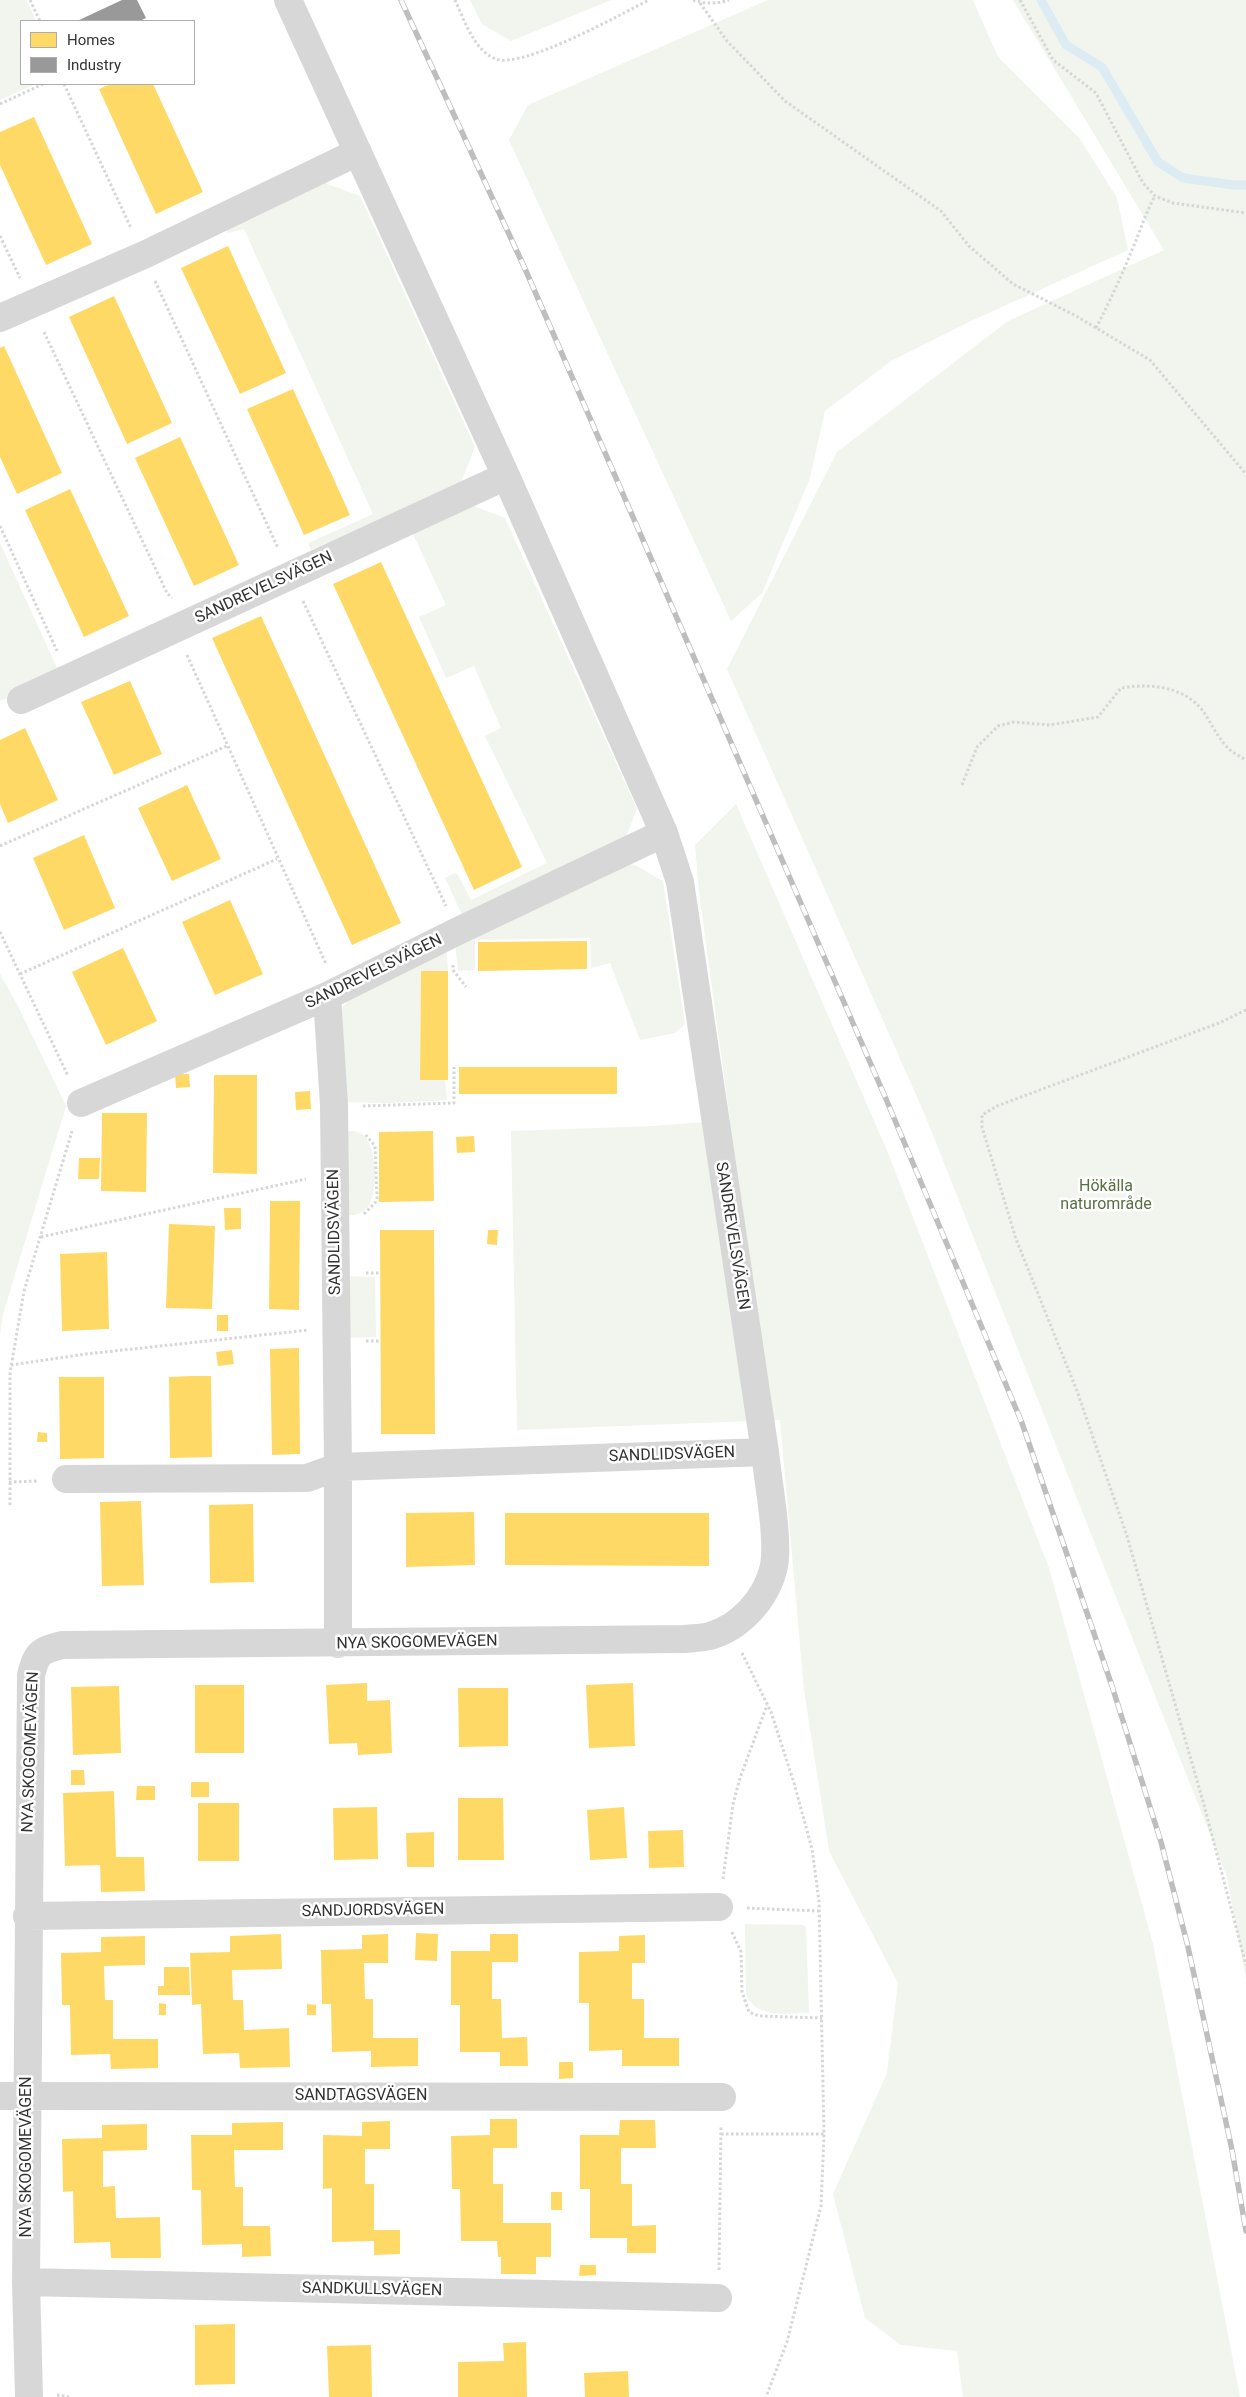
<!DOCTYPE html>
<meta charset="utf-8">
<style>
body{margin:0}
#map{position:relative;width:1246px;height:2397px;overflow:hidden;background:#fff;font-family:Roboto,sans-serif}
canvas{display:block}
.legend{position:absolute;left:20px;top:20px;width:175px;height:65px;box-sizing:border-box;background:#fff;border:1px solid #adadad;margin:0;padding:6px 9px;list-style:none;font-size:15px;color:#333}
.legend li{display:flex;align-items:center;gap:10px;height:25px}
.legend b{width:25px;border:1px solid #adadad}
</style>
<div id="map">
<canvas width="1246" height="2397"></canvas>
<ul class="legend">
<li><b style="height:14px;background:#ffd966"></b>Homes</li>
<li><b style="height:14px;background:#999"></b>Industry</li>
</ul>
</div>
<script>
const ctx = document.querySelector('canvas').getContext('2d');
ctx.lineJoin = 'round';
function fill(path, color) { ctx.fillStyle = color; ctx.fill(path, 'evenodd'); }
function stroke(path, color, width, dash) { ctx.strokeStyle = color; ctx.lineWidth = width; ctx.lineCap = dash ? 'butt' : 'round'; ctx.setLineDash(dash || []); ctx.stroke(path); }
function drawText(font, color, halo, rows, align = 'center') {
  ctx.font = font + ' Roboto,sans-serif'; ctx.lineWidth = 5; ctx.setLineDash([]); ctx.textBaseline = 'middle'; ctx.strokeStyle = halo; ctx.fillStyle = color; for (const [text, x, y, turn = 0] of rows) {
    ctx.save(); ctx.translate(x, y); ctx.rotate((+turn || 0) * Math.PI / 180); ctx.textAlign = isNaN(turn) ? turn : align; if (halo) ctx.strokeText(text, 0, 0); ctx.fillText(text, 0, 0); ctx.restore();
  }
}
fill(new Path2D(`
 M0 0H27L36 21H21V84H36L0 100Z
 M470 0H611L511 41 482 24Z
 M768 0H973L998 57 1080 139 1117 198 1128 250 971 321 891 361 825 411 810 478 762 593 731 621 509 140 528 105Z
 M1013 0H1246V1979L1227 1877 925 1115 727 669 837 452 1008 321 1164 250Z
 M322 182 360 196 475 447 460 485 311 550 308 543 373 514 244 229 228 233 223 226Z
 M468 504 505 518 637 809 623 844 462 915 445 878 455 873 458 875 471 900 547 863 485 736 501 728 474 666 446 678 419 617 446 605 411 530Z
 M0 543 57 668 26 684 28 689 0 701Z
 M736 804 888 1153 1049 1568 1153 1944 1240 2397H963L957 2351 901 2345 865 2318 833 2194 887 2073 898 1983 829 1851 804 1690 780 1420 517 1430 511 1131 653 1126 730 1120 699 892 695 845Z
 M630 864 635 865 663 881 685 1024 675 1033 640 1040 610 963 591 968 590 938 475 940V970L458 971 455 943Z
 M446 947 448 971H421L420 1080H445L447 1100 388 1103 343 1102 342 1009 356 987Z
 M0 974 18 1006 66 1106 3 1314 0 1334Z
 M342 1131C349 1131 356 1130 362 1134 378 1146 380 1200 364 1211 359 1215 351 1215 345 1216Z
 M342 1276 375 1277 376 1337 343 1338Z
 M745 1924 803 1925 806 1927 809 2013C786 2013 756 2019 746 1994Z`), '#f1f5ed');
fill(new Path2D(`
 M111 84H153L203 192 156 214 99 89Z
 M34 117 92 244 46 265 0 165V132Z
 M228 246 286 373 240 394 181 268Z
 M114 296 172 423 127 444 69 317Z
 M4 346 62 473 17 494 0 457V348Z
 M293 389 350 515 304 535 247 409Z
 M180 437 239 565 194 586 135 458Z
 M70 489 129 616 84 637 25 510Z
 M381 562 522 867 474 890 333 584Z
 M261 616 401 923 352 945 212 638Z
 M130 681 162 754 114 775 81 702Z
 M25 728 58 800 8 823 0 804V740Z
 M187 785 221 859 172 881 138 808Z
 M84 835 115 908 64 930 33 858Z
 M230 900 263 974 215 995 182 922Z
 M587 941V969L478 971V942Z
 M123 948 157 1021 106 1045 72 972Z
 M421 971H448V1080H420Z
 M459 1067H617V1094H459Z
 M175 1074H189L190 1087 176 1088Z
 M214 1075H257V1174L213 1173Z
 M310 1091 311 1109 296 1110 295 1092Z
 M102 1113H147L146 1192 101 1191Z
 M433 1131 434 1201 379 1202V1132Z
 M474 1136 475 1152 457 1153 456 1137Z
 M79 1158H100L99 1179H78Z
 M270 1201H300L299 1310 269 1309Z
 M224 1208H241V1229L225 1230Z
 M169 1224 215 1226 212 1309 166 1308Z
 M380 1230H434L435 1434H381Z
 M488 1230H498L497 1245 487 1244Z
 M107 1252 109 1329 62 1331 60 1254Z
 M217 1315H228V1331H217Z
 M299 1348 300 1454 272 1455 270 1349Z
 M232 1350 234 1364 218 1366 216 1352Z
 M190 1376H211L212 1457 170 1458 169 1377Z
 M59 1377H104V1458L60 1459Z
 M38 1432 47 1433V1442H37Z
 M141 1501 144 1585 102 1586 100 1502Z
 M253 1504 254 1582 210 1583 209 1505Z
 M474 1512 475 1565 406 1567V1513Z
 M505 1513H709V1566L505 1565Z
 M367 1683V1701L390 1700 392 1753 358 1755 357 1743 329 1744 326 1685Z
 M633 1683 635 1746 589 1748 586 1685Z
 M195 1685H244V1753H195Z
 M119 1686 121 1753 73 1755 71 1687Z
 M458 1688H508V1746L459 1747Z
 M71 1770H84L85 1785H71Z
 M191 1782H209V1797H191Z
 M137 1786H155V1800H136Z
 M114 1791 116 1857H144L145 1891 101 1892 100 1865 65 1866 63 1793Z
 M458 1798H503L504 1860H458Z
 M198 1803H239V1861H198Z
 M377 1807 378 1859 334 1860 333 1808Z
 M624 1807 627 1858 590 1860 587 1810Z
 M683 1830 684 1867 649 1868 648 1831Z
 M434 1832V1867H407L406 1833Z
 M416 1933 438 1934 437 1961 415 1960Z
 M281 1934 282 1969 232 1970 233 2000H243L244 2030 289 2028 290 2067 240 2068 239 2053 203 2054 201 2004 192 2005 190 1953 230 1952V1936Z
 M388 1934V1963H364L365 1999H373V2038H418V2066L371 2067V2051L332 2052 331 2004H322L321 1950 362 1949V1935Z
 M490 1934H518V1962H492V1999H501L502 2038 527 2037 528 2066H500V2052H460V2005H451V1951H490Z
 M645 1935V1963H632V1999H644V2038H679V2066H622V2050L589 2051V2003H579V1952L619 1951V1936Z
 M145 1936V1965L104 1966 105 2000H113V2039H158V2068L111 2069 110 2054 71 2055 70 2005H62L61 1953 101 1952V1937Z
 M164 1967H189L190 1995H158V1986H164Z
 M159 2003 166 2004V2015H159Z
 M307 2004 316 2005V2015H307Z
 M559 2062H573V2078L559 2079Z
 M490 2119H517V2148H493V2184H503V2223H551V2257H536V2274H501V2257H498L497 2241H461L460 2189H452L451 2136 490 2135Z
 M620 2120H655L656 2148H621V2184H632V2226L656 2225V2253H627V2238H590V2189H580V2135H619Z
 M390 2121V2149H365V2184H374V2230H400V2254L374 2255V2241L332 2242V2188L323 2189V2135L362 2136V2122Z
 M283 2122V2150H234L235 2187H243V2226H270L271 2256 242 2257V2244L202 2245 201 2190H192L191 2135H232V2123Z
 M147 2124V2150L103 2151V2187L115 2186 116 2218 160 2217 161 2258H111L110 2242 74 2243 73 2191 63 2192 62 2139 102 2138V2125Z
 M551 2192H562V2210H551Z
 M580 2265H596V2275L579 2276Z
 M235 2324V2384L195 2385V2325Z
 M526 2342 527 2397H458V2362L504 2361 503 2343Z
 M371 2345 372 2397H329L327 2346Z
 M628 2371 629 2397H585L584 2373Z`), '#ffd966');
fill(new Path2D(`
 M122 0H137L146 18 140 21H77Z`), '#999');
stroke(new Path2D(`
 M1041 0 1066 45 1102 67 1158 162 1183 178 1234 185H1246`), '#ddebf3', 9);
stroke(new Path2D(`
 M30 0 40 21
 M455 0C464 19 474 51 496 59 523 69 621 14 649 0
 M693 0C705 4 717 4 729 0
 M1020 0 1053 60 1096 93 1143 183 1155 196 1173 203 1246 213
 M700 3 727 41 785 101 941 211 969 246 1013 284 1076 316 1150 360 1246 474
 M64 84 131 228
 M0 104 43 84
 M0 236 20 278
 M155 281 278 548
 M1096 328C1109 303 1121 277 1132 250 1140 232 1145 214 1155 196
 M44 332 167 593 172 598
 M0 526 57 651
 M303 601 446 906
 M187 655 326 964
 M962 785 977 747 998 726 1014 722 1050 725 1098 717 1121 688C1149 683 1184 686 1203 711 1211 723 1217 736 1227 747 1232 753 1240 756 1246 760
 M0 846 227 746
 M0 932 68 1076
 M453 965V970L466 987
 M20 974 277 859
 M1246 1010 1219 1023 997 1106 982 1115V1127L1016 1239 1077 1391 1127 1536 1204 1805 1246 1965
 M363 1106 454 1103V1067
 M364 1214 375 1203 377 1198 375 1146 365 1134
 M41 1237 306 1179
 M366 1273H380
 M366 1341H380
 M11 1365 86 1354 309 1330
 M9 1482 39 1481
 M10 1505V1373L24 1291 72 1131
 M742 1653 771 1712 794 1783 812 1849 819 1901 824 2134 821 2206 787 2342 766 2397
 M723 1879 733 1804 740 1778 767 1705
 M747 1908 819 1911
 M732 1932 741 1952 742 1992 749 2012 759 2016 822 2018
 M721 2134H824
 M719 2270 721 2126
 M57 2395 69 2397`), '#d6d6d6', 3, [2.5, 2.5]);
stroke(new Path2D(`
 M0 318 146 254 358 152
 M21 700 506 476
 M327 996 334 1105 338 1467V1644
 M81 1103 327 996 458 931 664 833
 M66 1479 307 1478 338 1467 765 1452
 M27 1916 719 1907
 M0 2096 722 2097
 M26 2282 718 2298
 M29 2397 26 2282 31 1675C37 1652 40 1651 62 1645L684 1639C692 1638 702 1638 710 1636 741 1627 767 1598 774 1566 779 1538 768 1482 765 1452L680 882 664 833 506 476 288 0`), '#d7d7d7', 28);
const rail = new Path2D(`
 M401 0 526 271 886 1099 1022 1423 1112 1686 1161 1842 1188 1947 1232 2150 1246 2231`);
stroke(rail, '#bebebe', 5.5);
stroke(rail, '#fff', 4, [11]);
drawText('16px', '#333', '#fff', [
 ["SANDREVELSVÄGEN",264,588,-25],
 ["SANDREVELSVÄGEN",374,972,-26],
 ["SANDLIDSVÄGEN",335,1232,-91],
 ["SANDREVELSVÄGEN",732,1236,81],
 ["SANDLIDSVÄGEN",672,1455,-2],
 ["NYA SKOGOMEVÄGEN",417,1643,-1],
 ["NYA SKOGOMEVÄGEN",31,1752,-88],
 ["SANDJORDSVÄGEN",373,1911,-1],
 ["SANDTAGSVÄGEN",361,2096],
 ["NYA SKOGOMEVÄGEN",27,2157,-90],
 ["SANDKULLSVÄGEN",372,2290,1]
]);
drawText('16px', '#56703f', '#fff', [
 ["Hökälla",1106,1187],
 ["naturområde",1106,1205]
]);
</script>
